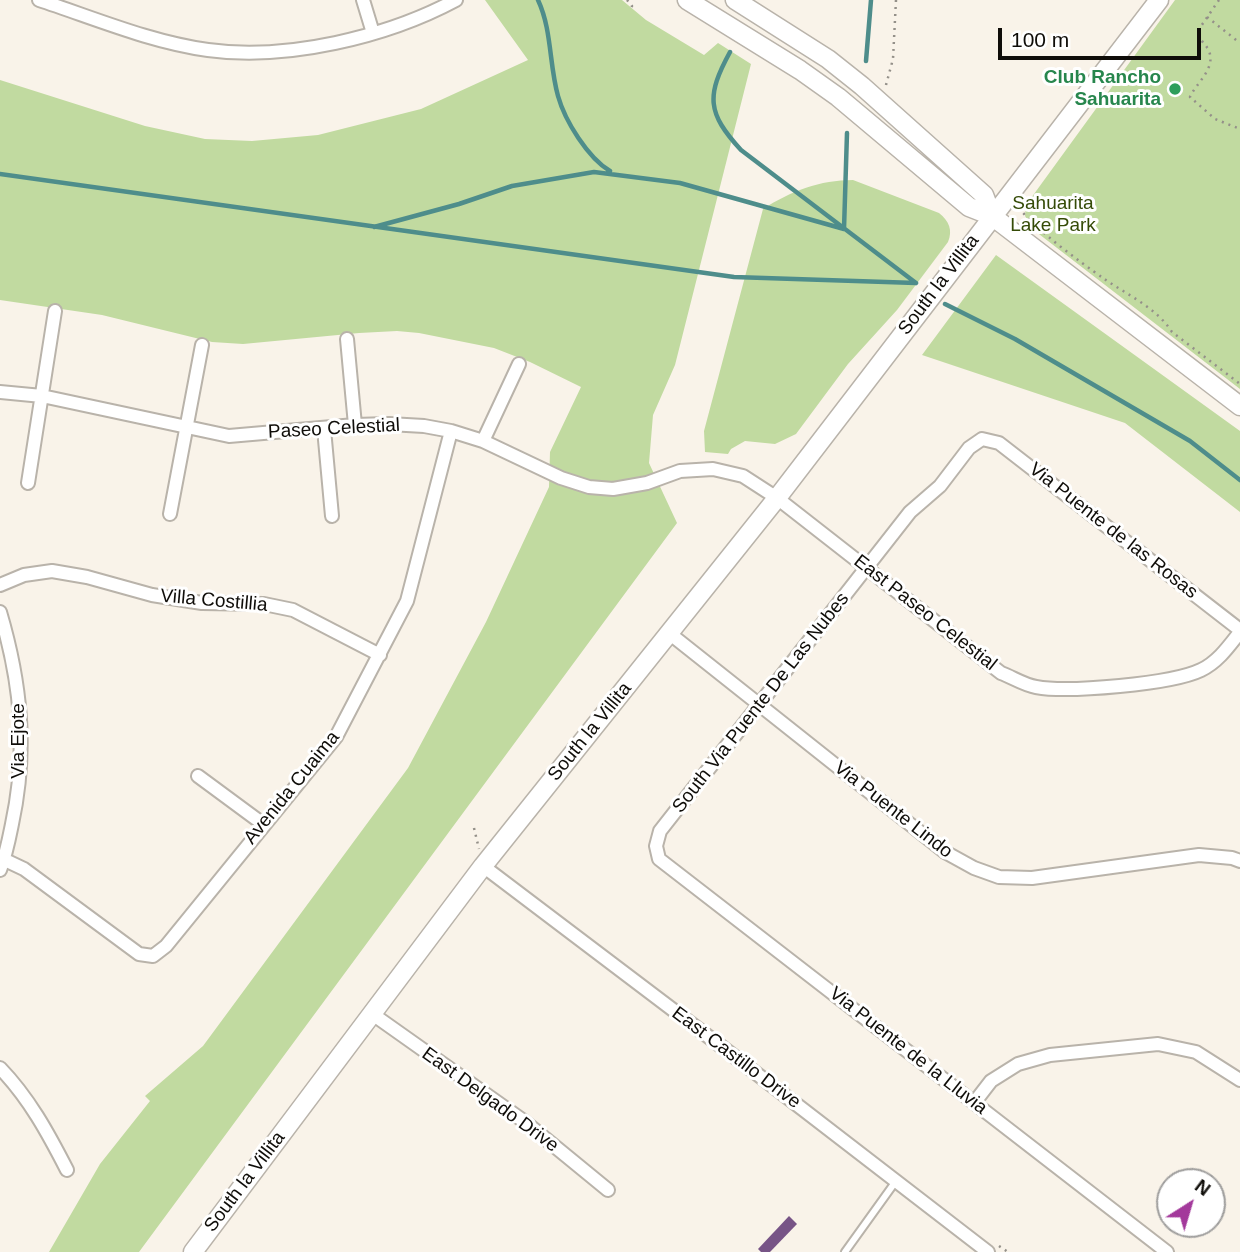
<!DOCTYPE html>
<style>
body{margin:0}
#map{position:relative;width:1240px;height:1252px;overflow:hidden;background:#f9f3e9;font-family:Helvetica,sans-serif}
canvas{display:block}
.north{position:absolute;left:1156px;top:1168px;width:70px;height:70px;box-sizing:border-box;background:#fff;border:2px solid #9f9e9d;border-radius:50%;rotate:37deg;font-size:19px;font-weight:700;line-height:28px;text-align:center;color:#0f0d09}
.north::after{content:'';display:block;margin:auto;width:24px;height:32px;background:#a3399b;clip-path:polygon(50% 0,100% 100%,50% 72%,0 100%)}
.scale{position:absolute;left:998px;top:28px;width:203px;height:32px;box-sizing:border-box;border:4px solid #0f0d09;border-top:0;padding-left:9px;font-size:21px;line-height:24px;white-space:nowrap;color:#0f0d09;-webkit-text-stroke:5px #fff;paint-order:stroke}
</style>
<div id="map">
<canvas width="1240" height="1252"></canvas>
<div class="north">N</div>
<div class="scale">100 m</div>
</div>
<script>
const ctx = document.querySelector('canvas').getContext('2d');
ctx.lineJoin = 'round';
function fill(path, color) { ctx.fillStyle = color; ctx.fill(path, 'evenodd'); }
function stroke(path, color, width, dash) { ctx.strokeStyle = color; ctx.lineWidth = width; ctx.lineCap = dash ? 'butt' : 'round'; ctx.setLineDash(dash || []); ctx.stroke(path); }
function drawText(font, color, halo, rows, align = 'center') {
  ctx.font = font + ' Helvetica,sans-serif'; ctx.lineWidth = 6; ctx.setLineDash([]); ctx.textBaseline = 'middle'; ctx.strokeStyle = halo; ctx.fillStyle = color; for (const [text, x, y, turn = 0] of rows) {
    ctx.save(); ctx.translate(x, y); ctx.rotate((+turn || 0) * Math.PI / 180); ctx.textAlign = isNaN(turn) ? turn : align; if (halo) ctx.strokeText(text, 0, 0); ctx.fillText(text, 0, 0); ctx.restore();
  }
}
fill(new Path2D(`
 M485 0H622L646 20 704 55 718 43 751 64 675 365 653 415 649 463 677 523 139 1252H49L100 1164 150 1101 145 1096 203 1046 408 768 486 622 549 487 550 452 581 387 530 362 494 348 419 333 397 331 359 333 243 344 212 342 102 315 0 300V80L145 126 205 139 252 141 318 135 421 109 528 60Z
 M1175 0H1240V389L1035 231 1025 216 1026 205Z
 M853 180 939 213C949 221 953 230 948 242L897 310 848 364 796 434 775 444 745 441 731 449 728 454 705 452 704 431 763 209C791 191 820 180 853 180Z
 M996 255 1240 431V512L1125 423 922 355Z`), '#c1daa0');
stroke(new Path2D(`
 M538 0C552 30 549 64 558 96 565 121 588 158 610 171
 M730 52C706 96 707 113 741 150L916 283
 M866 61 871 0
 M0 174 734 277 916 283
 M374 227 459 204 512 186 594 172 680 183 844 229 847 133
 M945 304 1015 339 1190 441 1240 480`), '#4e8d8b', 4.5);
fill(new Path2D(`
 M789 1216 797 1224 770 1252H761L758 1249Z`), '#775486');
const lane = new Path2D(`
 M845 1252 896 1181`);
const street = new Path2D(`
 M39 0C94 18 150 42 208 50 286 61 387 37 456 0
 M363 0 373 33
 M347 339 355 425
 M0 392 42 396 229 436 355 425 389 424 424 426 451 431 483 441 561 478 589 487 613 489 647 483 680 471 713 469 743 476 777 498 1001 673C1012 677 1024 685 1036 687 1068 693 1172 684 1201 670 1218 662 1229 646 1240 632
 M324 429 332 516
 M483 441 519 364
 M28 483 55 311
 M170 514 202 345
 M0 585 24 575 52 571 87 577 152 595 202 603 264 604 293 610 380 655
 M0 612C21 683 28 750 12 824 9 839 6 855 0 870
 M669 633 945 852 974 868 999 877 1032 878 1199 855 1232 858 1240 861
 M198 776 263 824
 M5 860 24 869 139 954 153 956 166 946 336 737 407 601 451 431
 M483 866 722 1047 988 1252
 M371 1013 525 1122 608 1190
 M0 1068C29 1098 48 1133 67 1170
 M974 1103 991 1081 1018 1064 1050 1055 1158 1044 1196 1052 1240 1080
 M1167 1252 659 859 656 846 660 831 910 512 940 486 969 448 982 439 999 443 1240 630`);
const secondary = new Path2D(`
 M687 0 800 70 838 97 969 207 992 216 1240 406
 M735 0 828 59 862 86 984 195 992 216
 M193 1252 483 866 777 498 1159 0`);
stroke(lane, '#b9b3aa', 10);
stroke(street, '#b9b3aa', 16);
stroke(secondary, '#b9b3aa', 21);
stroke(new Path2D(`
 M627 0 632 6 631 9
 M1219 0 1197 32C1199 40 1206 44 1209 51 1216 69 1196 83 1190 97L1215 119 1240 129
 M1207 17 1240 43
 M886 85 893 59 896 0
 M1019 208C1035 229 1080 262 1103 278 1127 295 1156 307 1172 332L1240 384
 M474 828 479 849
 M999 1246 1008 1252`), '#949089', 2.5, [2, 5]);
stroke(lane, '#fff', 6);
stroke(street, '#fff', 12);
stroke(secondary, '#fff', 18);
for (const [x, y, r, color] of [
 [1175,89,7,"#2e9e5b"]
]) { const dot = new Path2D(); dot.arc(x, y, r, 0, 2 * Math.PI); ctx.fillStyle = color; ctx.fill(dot); stroke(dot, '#fff', 2.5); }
drawText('bold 19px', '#27864d', '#fff', [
 ["Club Rancho",1161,78],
 ["Sahuarita",1161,100]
], 'right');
drawText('19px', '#354b07', '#fff', [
 ["Sahuarita",1053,204],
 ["Lake Park",1053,226]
]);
drawText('19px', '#0f0d09', '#fff', [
 ["South la Villita",939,285,-53],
 ["Paseo Celestial",334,429,-3],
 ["Via Puente de las Rosas",1113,531,38],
 ["Villa Costillia",214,601,5],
 ["East Paseo Celestial",925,613,38],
 ["South Via Puente De Las Nubes",761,703,-52],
 ["South la Villita",590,732,-51],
 ["Via Ejote",19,741,-90],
 ["Avenida Cuaima",292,788,-51],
 ["Via Puente Lindo",893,810,38],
 ["Via Puente de la Lluvia",908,1051,38],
 ["East Castillo Drive",736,1058,37],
 ["East Delgado Drive",490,1100,36],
 ["South la Villita",245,1182,-53]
]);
</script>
